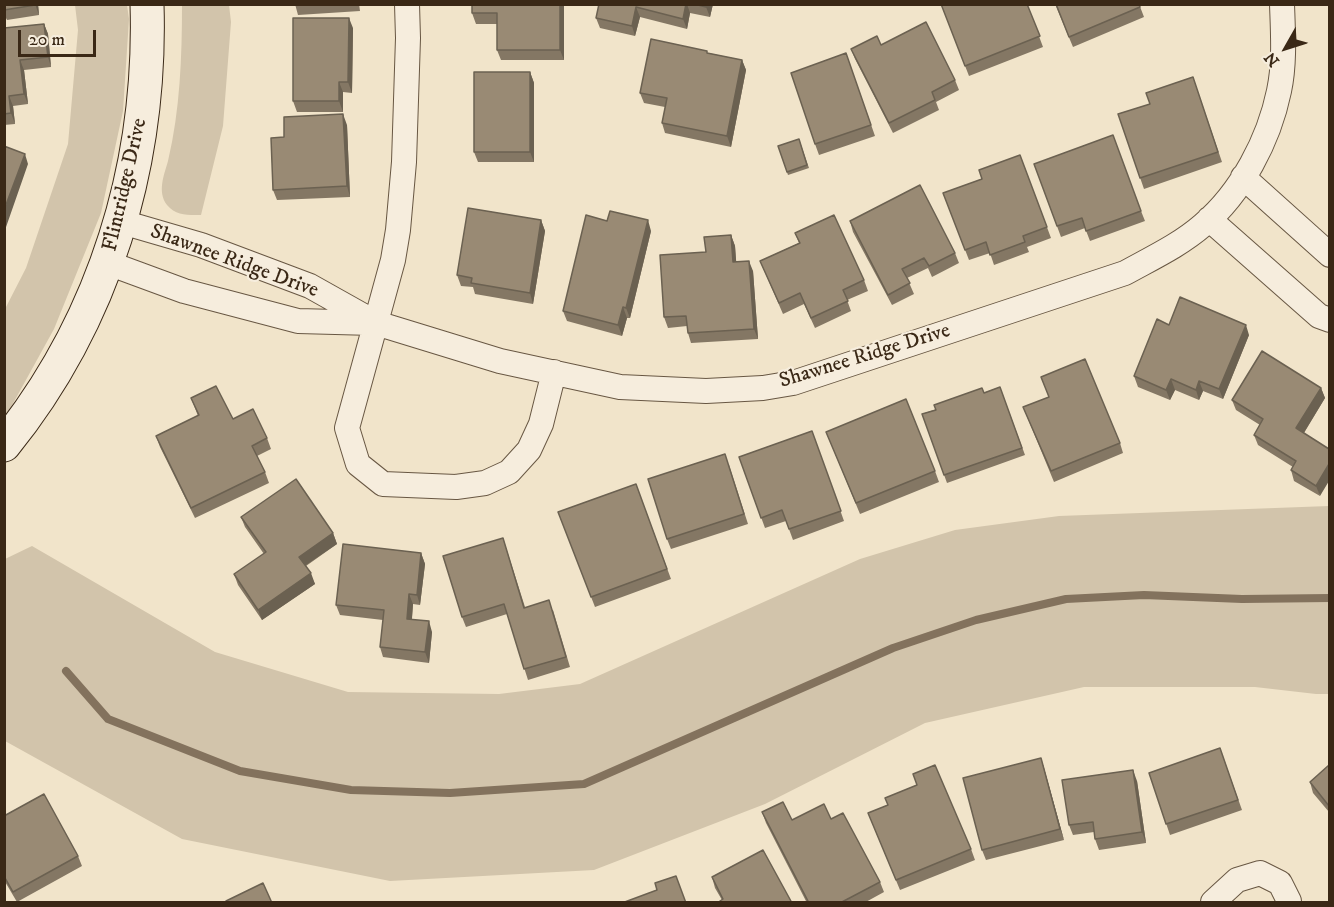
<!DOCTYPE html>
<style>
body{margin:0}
#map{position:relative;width:1334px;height:907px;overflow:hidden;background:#f1e4ca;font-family:"IM FELL DW Pica",serif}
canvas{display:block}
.frame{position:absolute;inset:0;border:6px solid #3a2816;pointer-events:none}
.north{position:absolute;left:1256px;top:18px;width:60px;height:60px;-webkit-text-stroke:4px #f6eddd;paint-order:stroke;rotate:231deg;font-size:16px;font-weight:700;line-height:24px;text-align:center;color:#3a2816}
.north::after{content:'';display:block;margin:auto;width:21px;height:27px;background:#3a2816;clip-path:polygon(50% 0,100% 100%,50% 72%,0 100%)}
.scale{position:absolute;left:18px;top:30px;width:78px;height:27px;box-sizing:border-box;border:3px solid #3a2816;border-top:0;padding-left:8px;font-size:18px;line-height:21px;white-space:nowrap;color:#3a2816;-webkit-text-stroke:4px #f6eddd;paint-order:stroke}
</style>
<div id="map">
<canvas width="1334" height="907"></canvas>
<div class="frame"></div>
<div class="north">N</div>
<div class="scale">20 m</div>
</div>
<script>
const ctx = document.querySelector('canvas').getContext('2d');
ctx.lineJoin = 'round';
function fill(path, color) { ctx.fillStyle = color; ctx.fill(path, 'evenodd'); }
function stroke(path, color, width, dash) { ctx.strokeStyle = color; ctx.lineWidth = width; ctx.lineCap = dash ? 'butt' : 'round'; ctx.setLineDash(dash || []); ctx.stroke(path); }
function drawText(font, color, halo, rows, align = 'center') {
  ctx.font = font + ' "IM FELL DW Pica",serif'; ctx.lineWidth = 4.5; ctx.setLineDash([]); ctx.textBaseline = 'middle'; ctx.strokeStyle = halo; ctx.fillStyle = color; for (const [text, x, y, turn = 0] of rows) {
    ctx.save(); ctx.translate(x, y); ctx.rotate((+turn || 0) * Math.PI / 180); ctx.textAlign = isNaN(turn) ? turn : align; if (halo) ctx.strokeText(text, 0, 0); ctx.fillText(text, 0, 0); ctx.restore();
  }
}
fill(new Path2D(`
 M75 5H127L129 19 123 111 101 213 54 329 5 418V309L26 268 68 144 78 30Z
 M182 5H229L231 22 223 126 201 215C188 215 176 216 167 205 157 192 164 175 168 161 180 110 182 57 182 5Z
 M1329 506V694H1316L1255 687H1084L925 723 765 804 594 870 390 881 182 839 5 741V559L32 546 215 652 348 692 499 694 580 684 860 559 955 530 1059 516Z`), '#d2c4ab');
stroke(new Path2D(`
 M66 671 108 719 240 771 351 790 450 793 584 784 893 648 976 620 1066 599 1144 595 1242 599 1330 598`), '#83725d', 8);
const street = new Path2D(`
 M407 4 408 38 404 162 398 230 393 260 347 428 358 464 383 484 456 487 485 483 509 472 529 450 541 424 554 372
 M1243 177 1330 255
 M1209 219 1319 316 1330 320
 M122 222 201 245 310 286 376 323 500 361 620 387 706 391 763 388 793 383 1125 273C1152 258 1180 245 1203 225 1241 193 1269 140 1279 91 1285 63 1283 33 1282 4
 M108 263 184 291 298 321 373 323
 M1213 902 1237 880 1260 873 1280 883 1289 901 1288 902`);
const secondary = new Path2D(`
 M4 445C105 320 152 164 147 4`);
stroke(street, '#685743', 26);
stroke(secondary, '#3a2816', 35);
stroke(street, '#f6eddd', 24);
stroke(secondary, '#f6eddd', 33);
fill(new Path2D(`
 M4 4H38L39 15 7 20 4 14Z
 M295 4H359L360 11 298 15Z
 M472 4H564V60H501L497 50V24H476L472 13Z
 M599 4H713L710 17 690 13 687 29 640 17 635 36 600 28 596 18Z
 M941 4H1027L1043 47 969 76Z
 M1055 4H1139L1144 17 1073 47Z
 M44 24 48 34 51 67 24 70 28 104 13 106 15 124 4 125V28Z
 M353 28 352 93 343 92V112H297L293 101Z
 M881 45 955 80 959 90 936 102 939 110 893 133 855 59 851 49Z
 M708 53 742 60 746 70 731 147 665 133 662 123 665 107 644 103 640 93Z
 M846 53 875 136 819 155 815 144Z
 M530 72 534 83V162H478L474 152Z
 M1193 77 1222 162 1144 189 1118 114 1150 104Z
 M347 125 350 197 277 200 273 190 284 137Z
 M799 139 809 168 788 175 778 146Z
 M1020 155 1051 238 1027 247 1029 252 994 265 990 253 969 260 943 193 982 179Z
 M1034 164 1141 211 1145 221 1090 241 1085 228 1061 237Z
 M541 220 545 231 533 304 475 294 473 287 461 286 457 275Z
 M850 221 955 253 959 263 932 277 928 268 907 278 914 294 892 305 853 232Z
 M651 231 630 318H627L622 336 567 321 563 311Z
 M795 233 864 280 868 291 847 300 851 311 815 328 804 304 783 314 760 261 799 243Z
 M731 235 735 246 736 262 753 271 758 339 691 343 688 333 687 326 668 328 664 317Z
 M1169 325 1249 335 1223 399 1203 391 1199 400 1175 390 1170 400 1138 387 1134 376Z
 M1041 377 1120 443 1123 453 1054 482 1023 407 1049 397Z
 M1000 387 1025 455 947 483 922 414Z
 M1321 388 1325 398 1304 433 1320 496 1294 481 1291 470 1293 467 1258 445 1254 435 1260 425 1236 410 1232 400Z
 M191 398 267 438 271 449 257 456 265 472 269 483 195 518 160 447 156 436 198 416Z
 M812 431 844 521 793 540 786 521 765 528 739 457Z
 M826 432 935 471 939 482 860 514Z
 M729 465 748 524 671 549 667 539Z
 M636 484 671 579 595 607 558 512Z
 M241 517 333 533 337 544 306 566 315 584 262 620 238 585 234 574 264 554 245 527Z
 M503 538 525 607 553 610 570 667 528 680 507 614 466 627 462 617Z
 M421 553 425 564 420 605 413 604 412 619 432 632 429 663 383 657 380 647 383 620 340 615 336 605Z
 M1220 748 1242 810 1170 835 1149 773Z
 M1041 758 1044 768 1064 840 986 860 982 850Z
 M1329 765V812L1313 793 1310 782Z
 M913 774 971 849 975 860 900 890 868 813 888 805 885 798 917 785Z
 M1137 781 1146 843 1099 850 1095 839 1094 832 1073 835 1069 825Z
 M762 812 792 820 831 819 880 882 884 892 864 903H807L766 823Z
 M4 816 78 856 82 866 17 902 4 880Z
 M712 877 792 903 722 900 715 888Z`), '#847764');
fill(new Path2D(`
 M35 4H38L39 15Z
 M560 4H564V60L560 50Z
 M686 4H687L690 13 687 29 683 19Z
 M707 4H713L710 17 706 7Z
 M636 7 640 17 635 36 632 26Z
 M349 18 353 28 352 93 348 82Z
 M44 24 48 34 51 67 48 57Z
 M20 60 24 70 28 104 24 94Z
 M742 60 746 70 731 147 727 136Z
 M530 72 534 83V162L530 152Z
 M339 82 343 92V112L339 101Z
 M9 96 13 106 15 124 11 113Z
 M343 114 347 125 350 197 347 186Z
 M25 154 28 164 5 230 4 210Z
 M541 220 545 231 533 304 530 293Z
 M648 220 651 231 630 318 626 308Z
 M731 235 735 246 737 272 733 262Z
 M749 261 753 271 758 339 754 329Z
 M623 307 627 318 622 336 618 325Z
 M1246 325 1249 335 1223 399 1219 389Z
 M1171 379 1175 390 1170 400 1166 390Z
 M1199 381 1203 391 1199 400 1196 390Z
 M1321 388 1325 398 1300 439 1296 428Z
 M1329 464V481L1320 496 1316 486Z
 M333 533 337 544 303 567 299 557Z
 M421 553 425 564 420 605 417 595Z
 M311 573 315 584 262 620 258 610Z
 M409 594 413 604 411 629 407 619Z
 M429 621 432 632 429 663 425 652Z
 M1041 758 1044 768 1064 840 1060 829Z
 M1133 770 1137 781 1146 843 1142 832Z`), '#6b6151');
const building = new Path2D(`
 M4 4H35V5L4 10Z
 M472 4H560V50H497V13H472Z
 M599 4H686L683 19 636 7 632 26 596 18Z
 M694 4H707L706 7Z
 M941 4H1027L1040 36 965 66Z
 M1056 4H1139L1140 7 1069 37Z
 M293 18H349L348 82H339V101H293Z
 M926 22 955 80 932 92 935 100 889 123 851 49 877 36 881 45Z
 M44 24 48 57 20 60 24 94 9 96 11 113 4 114V28Z
 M651 39 707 51V53L742 60 727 136 662 123 667 98 640 93Z
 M846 53 871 125 815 144 791 73Z
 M474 72H530V152H474Z
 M1193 77 1218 152 1140 178 1118 114 1150 104 1146 93Z
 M343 114 347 186 273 190 271 138 284 137V117Z
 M1113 135 1141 211 1086 231 1082 218 1057 226 1034 164Z
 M799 139 807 165 787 172 778 146Z
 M4 146 25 154 4 210Z
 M1020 155 1047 227 1023 236 1025 242 990 255 986 242 965 250 943 193 982 179 979 170Z
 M920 185 955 253 929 266 924 258 902 269 910 283 888 295 850 221Z
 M468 208 541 220 530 293 471 283 472 278 457 275Z
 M610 211 648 220 626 308 623 307 618 325 563 311 586 215 607 221Z
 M834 215 864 280 843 290 848 301 811 318 800 293 779 303 760 261 800 243 795 233Z
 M731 235 733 262 749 261 754 329 688 333 686 316 664 317 660 255 706 252 704 237Z
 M1180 297 1246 325 1219 389 1199 381 1196 390 1171 379 1166 390 1134 376 1157 319 1169 325Z
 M1262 351 1321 388 1296 428 1329 449V464L1316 486 1291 470 1296 461 1254 435 1263 419 1232 400Z
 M1085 359 1120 443 1051 471 1023 407 1049 397 1041 377Z
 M216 386 233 419 253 409 267 438 252 446 265 472 191 508 156 436 199 415 191 398Z
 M1000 387 1022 448 944 475 922 414 936 410 934 405 982 388 984 393Z
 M906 399 935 471 856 503 826 432Z
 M812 431 841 511 789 529 782 510 761 518 739 457Z
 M725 454 744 514 667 539 648 479Z
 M296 479 333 533 299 557 311 573 258 610 234 574 266 552 241 517Z
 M636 484 667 569 591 597 558 512Z
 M503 538 524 608 549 600 566 657 524 669 504 604 462 617 443 556Z
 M343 544 421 553 417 595 409 594 407 619 429 621 425 652 380 647 384 610 336 605Z
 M1220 748 1238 800 1166 824 1149 773Z
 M1041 758 1060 829 982 850 963 778Z
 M935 765 971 849 896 880 868 813 888 805 885 798 917 785 913 774Z
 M1329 765V806L1310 782Z
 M1133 770 1142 832 1095 839 1093 822 1069 825 1062 780Z
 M44 794 78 856 13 892 4 876V816Z
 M783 802 792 820 824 804 831 819 843 813 880 882 840 903H809L762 812Z
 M763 850 792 903H717L723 899 712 877Z
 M676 876 686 903H622L657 890 655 883Z
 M263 883 272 903H226V901Z`);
fill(building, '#998a74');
stroke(building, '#6b6151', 1.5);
drawText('21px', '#3a2816', '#f6eddd', [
 ["Flintridge Drive",126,185,-77],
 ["Shawnee Ridge Drive",234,262,20],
 ["Shawnee Ridge Drive",865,357,-17]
]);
</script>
